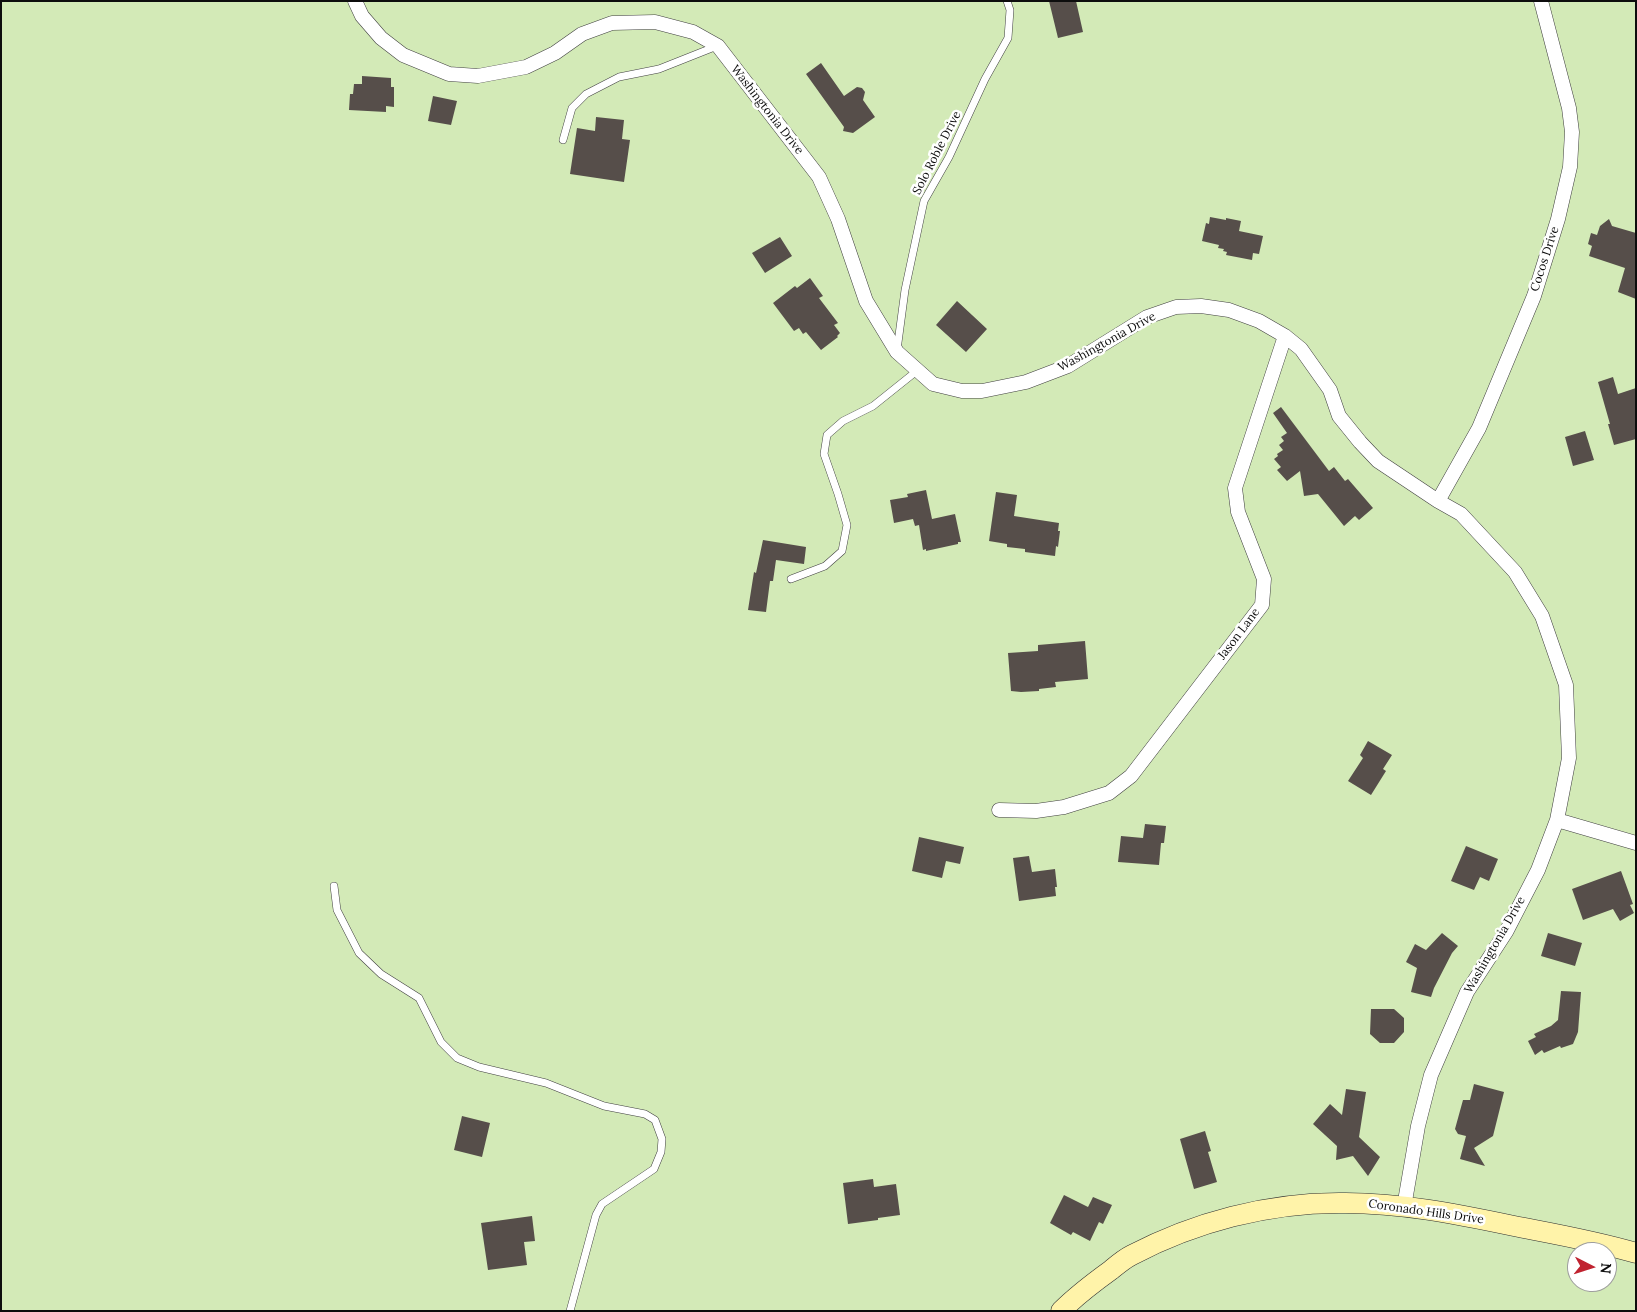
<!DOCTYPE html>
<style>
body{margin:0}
#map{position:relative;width:1637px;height:1312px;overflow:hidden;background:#fffbee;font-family:Lora,serif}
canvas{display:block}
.frame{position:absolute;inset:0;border:2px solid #0d0d0d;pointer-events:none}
.north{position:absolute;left:1567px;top:1242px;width:50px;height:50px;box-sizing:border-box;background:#fff;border:1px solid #9e9e9e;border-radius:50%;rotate:95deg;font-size:14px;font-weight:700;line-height:20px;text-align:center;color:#0d0d0d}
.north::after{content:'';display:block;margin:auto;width:18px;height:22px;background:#c02330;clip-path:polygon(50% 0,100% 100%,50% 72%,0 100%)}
</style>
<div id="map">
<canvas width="1637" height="1312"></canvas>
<div class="frame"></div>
<div class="north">N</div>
</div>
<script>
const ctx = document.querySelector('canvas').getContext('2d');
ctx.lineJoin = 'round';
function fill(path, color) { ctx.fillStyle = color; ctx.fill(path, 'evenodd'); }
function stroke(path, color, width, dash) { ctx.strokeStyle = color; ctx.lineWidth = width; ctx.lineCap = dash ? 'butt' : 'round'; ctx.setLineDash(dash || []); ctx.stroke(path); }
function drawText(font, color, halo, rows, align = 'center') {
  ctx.font = font + ' Lora,serif'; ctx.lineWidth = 5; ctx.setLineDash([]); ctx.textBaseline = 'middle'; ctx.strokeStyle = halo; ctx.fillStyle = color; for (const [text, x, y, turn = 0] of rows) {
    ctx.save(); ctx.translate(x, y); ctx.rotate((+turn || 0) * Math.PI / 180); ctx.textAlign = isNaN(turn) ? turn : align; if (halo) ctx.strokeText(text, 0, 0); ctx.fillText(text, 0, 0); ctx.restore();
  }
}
fill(new Path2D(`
 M1 1H1636V1311H1ZM1577 1252H1607V1282H1577Z`), '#d3eab7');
fill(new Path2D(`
 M1049 1H1076L1083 32 1058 38Z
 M821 63 844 96 857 87 862 88 865 92 863 100 875 117 853 133 843 131 844 127 806 74Z
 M362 76 391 78V87H394V107L386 106V112L349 110 350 94H353L354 84H362Z
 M433 96 457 101 451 125 428 121Z
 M596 117 624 120 622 139 630 140 624 182 570 174 577 128 595 131Z
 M1210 217 1226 220V218L1241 221 1239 231 1263 236 1259 254 1253 253 1252 260 1226 255 1227 252 1223 251 1224 249 1218 248 1219 245 1202 241 1206 223 1209 224Z
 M1609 219 1612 226 1636 233V299L1618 292 1625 268 1589 256 1592 246 1588 244 1591 233 1597 235 1600 226Z
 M780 237 792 256 765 273 752 253Z
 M810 278 823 296 819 298 838 323 834 325 840 333 837 336 838 337 821 350 806 332 803 334 799 328 794 331 773 303 795 286 797 288Z
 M957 301 987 329 966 352 936 325Z
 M1613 377 1618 394 1636 388V439L1614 445 1608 424H1610L1598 382Z
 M1281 407 1329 471 1334 467 1345 481 1348 479 1373 508 1359 520 1355 516 1344 526 1318 494 1304 496 1300 471 1287 481 1277 470 1281 467 1274 459 1278 456 1277 454 1283 450 1279 445 1284 441 1281 437 1287 433 1273 413Z
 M1585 431 1594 460 1573 466 1565 437Z
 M926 490 932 519 955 514 961 542H958V544L926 551V549L923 550 919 525 915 526 913 519 894 523 890 500 908 497 907 494Z
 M996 492 1017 495 1014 516 1059 523 1058 531H1060L1058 547 1056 546 1055 556 1025 552V549L1007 547V544L989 541Z
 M763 540 806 547 804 564 776 560 773 581H770L766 612 748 610 754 572 756 573Z
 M1085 641 1088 679 1055 682 1056 687 1039 689V691L1021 692 1011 691 1008 653 1038 651V645Z
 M1368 741 1392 755 1383 769 1386 771 1371 795 1348 781 1363 758 1360 755Z
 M1145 824 1166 826 1164 843H1161L1159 865 1118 862 1121 836 1143 838Z
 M919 837 964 847 960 864 946 861 942 878 912 871Z
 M1466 846 1498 859 1489 881 1480 877 1474 890 1451 881Z
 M1029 856 1032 872 1055 869 1057 887H1055L1056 896 1019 901 1013 858Z
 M1621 871 1633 904 1630 905 1634 913 1620 921 1613 909 1583 920 1572 889Z
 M1442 933 1458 946 1452 953 1434 988 1431 997 1411 992 1417 968 1406 962 1415 944 1426 950Z
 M1548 933 1582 943 1575 966 1541 956Z
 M1561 991 1581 992 1578 1032 1573 1044 1561 1048 1560 1046 1544 1053 1542 1050 1535 1055 1528 1041 1536 1037 1534 1034 1551 1026 1558 1020Z
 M1371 1009H1394L1404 1018V1032L1394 1043H1380L1370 1034Z
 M1474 1084 1504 1092 1493 1136 1474 1148 1485 1166 1460 1159 1466 1136 1458 1134 1455 1129 1463 1100H1470Z
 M1346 1089 1366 1092 1359 1137 1380 1157 1368 1176 1353 1156 1336 1160 1337 1146 1313 1124 1330 1104 1342 1115Z
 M462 1116 490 1123 482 1157 454 1150Z
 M1205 1131 1211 1151 1208 1152 1217 1182 1194 1189 1180 1139Z
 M873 1179 874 1187 896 1184 900 1215 878 1218V1220L848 1224 843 1183Z
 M1064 1195 1088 1207 1093 1197 1112 1205 1103 1224 1099 1222 1090 1241 1073 1232 1071 1235 1050 1223Z
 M532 1216 535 1241 524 1242 527 1265 488 1270 481 1223Z`), '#564e4a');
const lane = new Path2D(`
 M563 140 572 108 586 94 619 77 659 69 717 46
 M897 350 905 290 924 201 949 157 985 79 1008 38 1010 10 1007 1
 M791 579 825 566 842 551 847 525 838 494 824 454 827 435 843 421 873 406 918 370
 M334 886 337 910 359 953 381 974 419 998 441 1042 457 1058 479 1067 546 1083 604 1106 645 1114 655 1120 662 1139 661 1152 654 1169 602 1204 596 1215 570 1311`);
const street = new Path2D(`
 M355 1 362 16 381 38 403 55 449 74 478 76 526 67 555 53 582 34 612 23 655 22 693 32 718 46 819 177 838 219 866 301 897 352 933 384 962 391H982L1026 382 1068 366 1147 317 1176 307 1201 306 1229 310 1259 321 1285 336 1301 349 1330 390 1339 416 1360 442 1378 461 1438 501 1461 514 1515 572 1542 616 1566 685 1569 758 1557 820 1538 870 1506 932 1467 992 1431 1075 1418 1126 1404 1207
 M1438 501 1479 428 1534 296 1558 219 1570 167 1572 132 1569 108 1541 1
 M999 810 1036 811 1064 807 1109 793 1131 776 1262 605 1264 579 1238 512 1235 488 1285 336
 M1557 820 1636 843`);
const secondary = new Path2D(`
 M1061 1311C1076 1296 1093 1283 1111 1270 1117 1265 1124 1259 1132 1255 1195 1222 1267 1203 1339 1203 1397 1202 1457 1214 1514 1226 1555 1234 1596 1241 1636 1253`);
stroke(lane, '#404040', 8);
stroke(street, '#404040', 15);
stroke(secondary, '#2f2f2f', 21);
stroke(lane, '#fff', 7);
stroke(street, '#fff', 14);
stroke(secondary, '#fff3a9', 20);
drawText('12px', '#0d0d0d', '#fff', [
 ["Washingtonia Drive",767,110,52],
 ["Solo Roble Drive",937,153,-63],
 ["Cocos Drive",1545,259,-72],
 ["Washingtonia Drive",1107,342,-29],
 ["Jason Lane",1239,634,-53],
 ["Washingtonia Drive",1495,945,-60],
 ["Coronado Hills Drive",1426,1212,8]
]);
</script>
